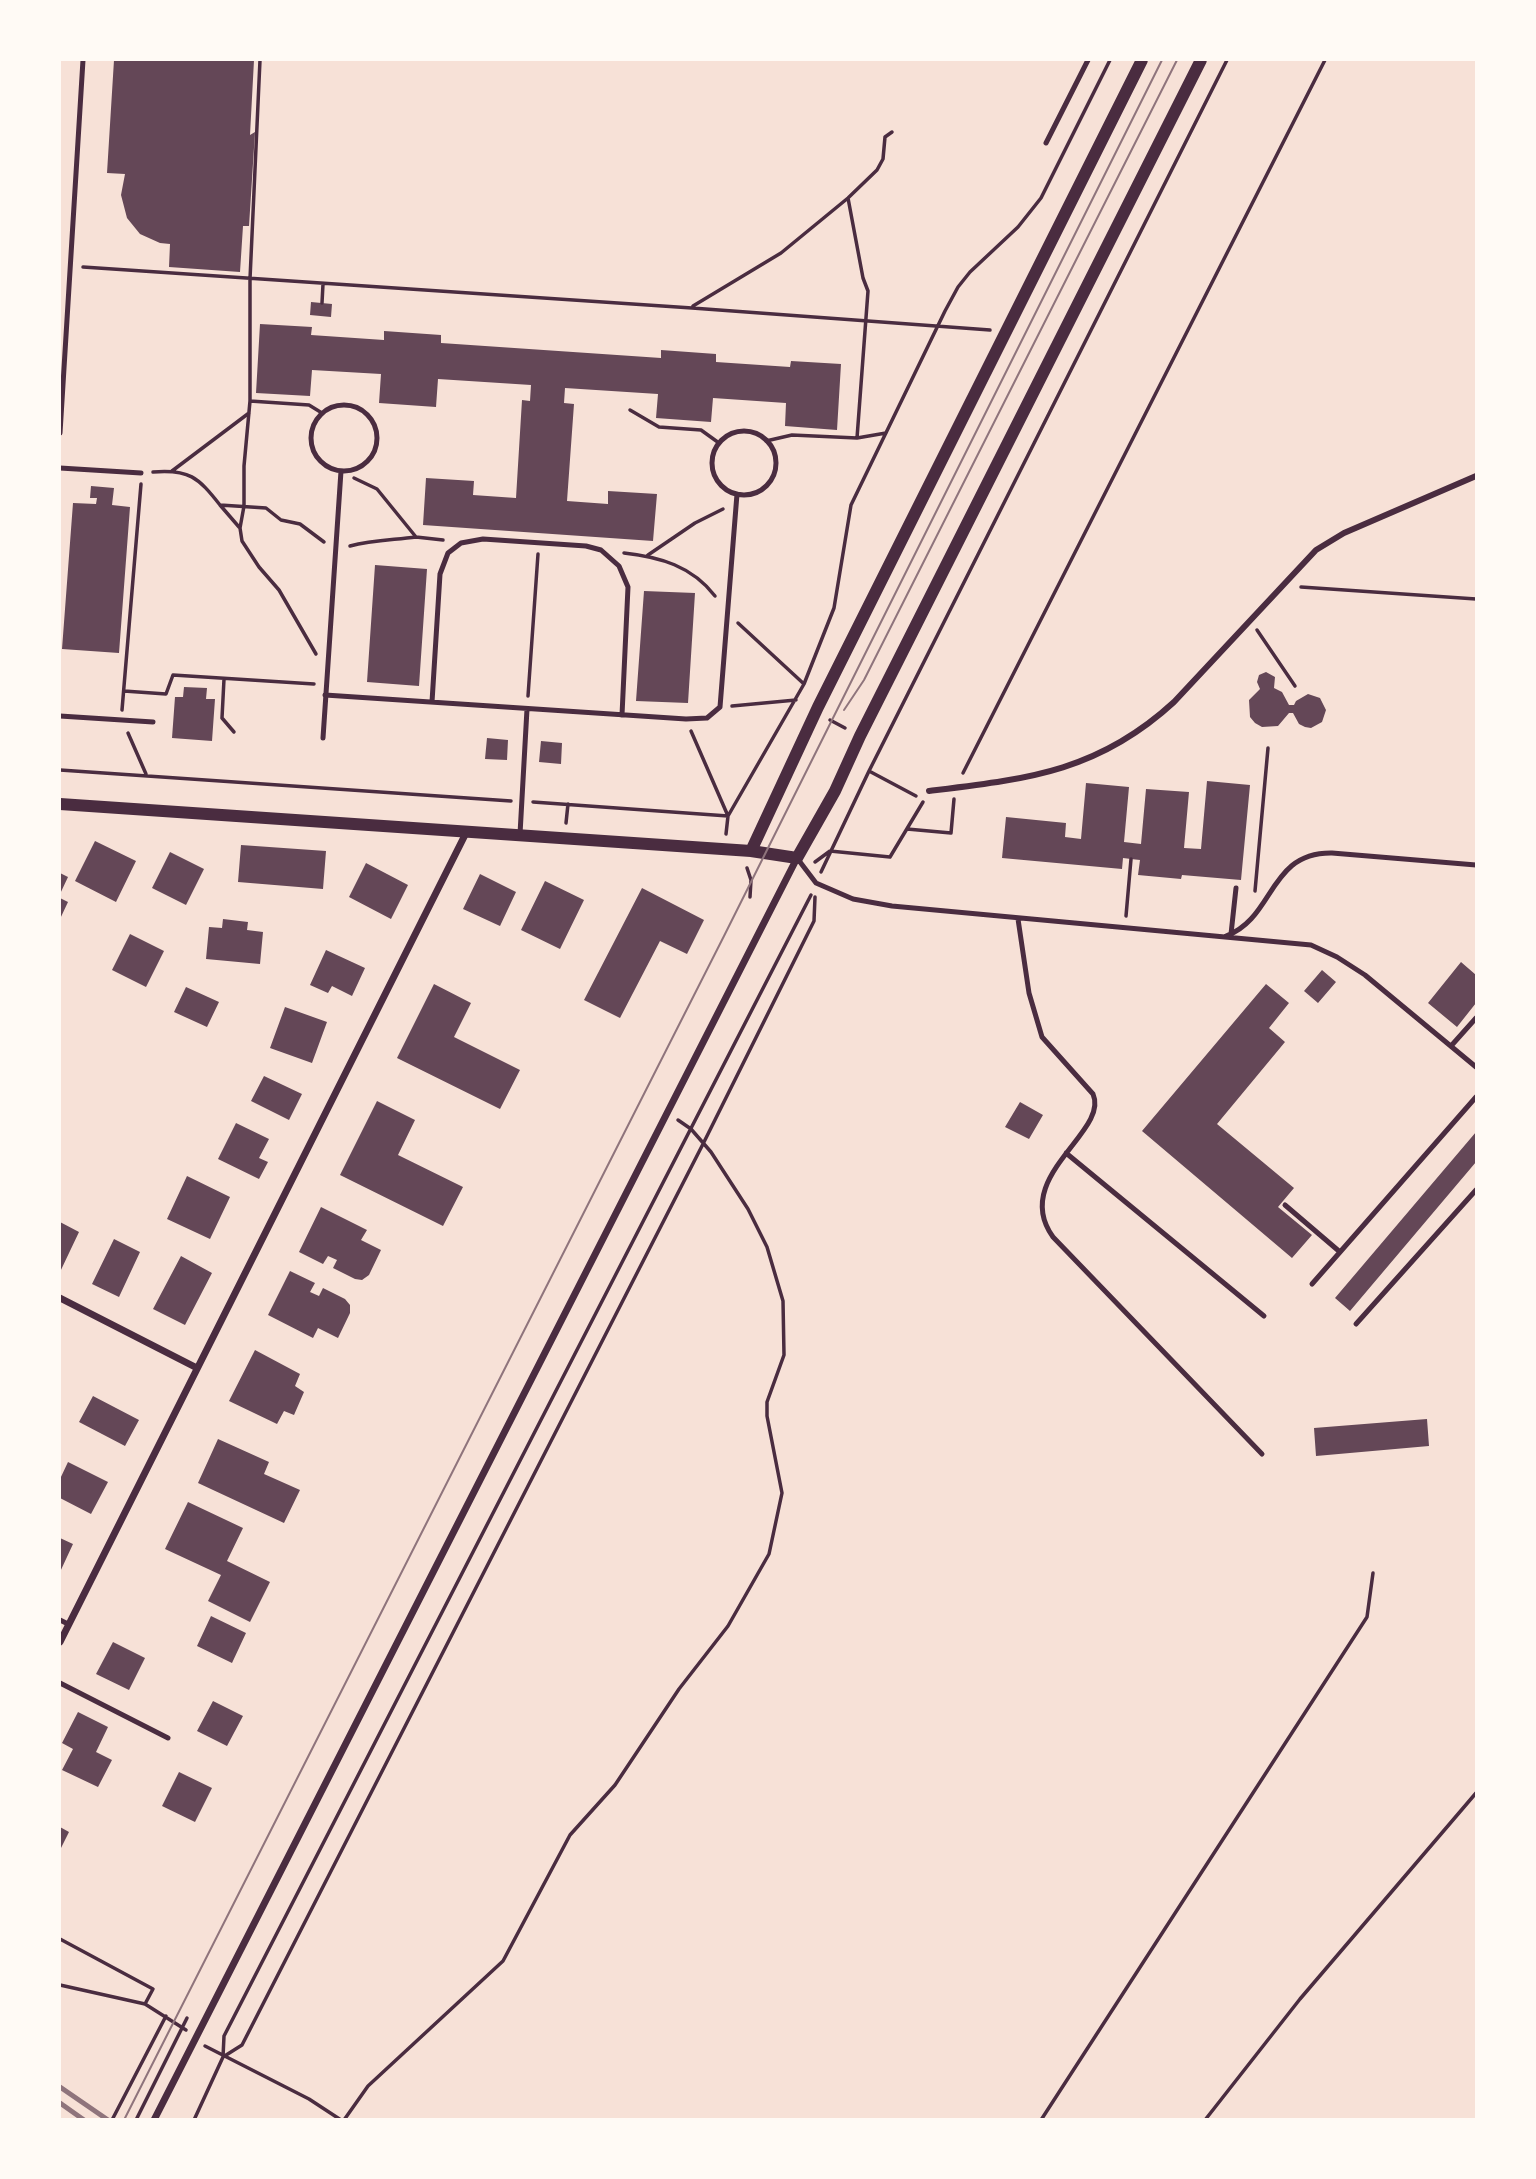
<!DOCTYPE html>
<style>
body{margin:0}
#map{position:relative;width:1536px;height:2179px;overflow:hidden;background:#f7e1d7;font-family:"Sofia Sans Condensed",sans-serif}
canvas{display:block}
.frame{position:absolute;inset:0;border:61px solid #fffaf5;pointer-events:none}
</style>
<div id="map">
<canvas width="1536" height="2179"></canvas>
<div class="frame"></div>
</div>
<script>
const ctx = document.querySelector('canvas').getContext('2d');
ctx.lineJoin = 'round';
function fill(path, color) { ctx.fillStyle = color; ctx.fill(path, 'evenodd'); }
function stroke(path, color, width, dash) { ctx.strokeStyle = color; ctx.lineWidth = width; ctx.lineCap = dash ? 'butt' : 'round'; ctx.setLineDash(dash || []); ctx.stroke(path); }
fill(new Path2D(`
 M114 60H254L250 135 255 132 249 226H243L240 272 169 267 170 244 160 243 140 234 127 218 121 195 125 174 107 173Z
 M311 302 332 304 331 317 310 315Z
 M260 324 312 327 311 335 384 340V331L441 335V343L661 358V350L716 354V362L790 367 791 361 841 364 837 430 785 426 786 403 713 398 711 422 656 418 658 394 565 388 564 403 574 404 567 501 608 504V491L657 494 653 541 423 525 426 478 474 481 473 495 516 498 522 400 530 401 531 385 438 379 436 407 379 403 381 374 312 370 310 396 256 393Z
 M91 486 114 488 112 505 130 507 119 653 62 649 73 503 96 504 97 498H90Z
 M375 565 427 569 419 686 367 682Z
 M644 591 695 593 688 703 636 701Z
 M1266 672 1275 677 1274 688 1282 692 1289 705H1294L1296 701 1308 694 1320 698 1326 710 1322 722 1311 728 1305 727 1299 724 1293 713H1289L1278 726 1262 727 1255 723 1250 717 1249 700 1260 689 1257 682 1259 675Z
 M184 687 207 688 206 699H215L212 741 172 738 175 697H183Z
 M487 738 508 740 507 760 485 759Z
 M541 741 562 743 561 764 539 762Z
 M1207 781 1250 785 1241 880 1182 875 1181 879 1138 875 1140 860 1131 859 1123 858 1122 869 1002 858 1006 817 1066 823 1065 837 1081 839 1086 783 1129 787 1124 842 1141 844 1146 789 1189 792 1184 848 1201 849Z
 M95 841 136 861 116 902 75 881Z
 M241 845 326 851 323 889 238 882Z
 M170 852 204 869 186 905 152 888Z
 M366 863 408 885 391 919 349 897Z
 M60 873 68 877 60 894Z
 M480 874 516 892 500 926 463 909Z
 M545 881 584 900 560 949 521 930Z
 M642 888 704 920 687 954 660 941 620 1018 584 1000Z
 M60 898 68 902 60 919Z
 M223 919 248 922 247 930 263 932 260 964 206 959 209 927 222 928Z
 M130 934 164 951 146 987 112 970Z
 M326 950 365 968 352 996 332 986 328 993 310 985Z
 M1461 962 1476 975V1003L1457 1027 1428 1003Z
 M1322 970 1336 982 1318 1003 1304 991Z
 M434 984 471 1003 454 1037 520 1070 500 1109 397 1058Z
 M1266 984 1289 1003 1269 1028 1285 1042 1217 1124 1294 1188 1278 1207 1312 1235 1292 1258 1142 1131Z
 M186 987 219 1002 207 1027 174 1012Z
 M285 1007 327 1022 312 1063 270 1048Z
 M264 1076 302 1094 289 1120 251 1101Z
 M377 1101 415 1120 398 1155 463 1187 443 1226 340 1175Z
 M1020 1102 1043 1115 1029 1139 1005 1127Z
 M236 1123 269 1139 259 1158 268 1162 259 1179 218 1159Z
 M1476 1132V1162L1350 1311 1335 1298Z
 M187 1176 230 1197 210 1239 167 1219Z
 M321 1207 367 1230 361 1240 381 1250 369 1275 362 1280 355 1279 333 1268 337 1260 328 1256 323 1264 299 1252Z
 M60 1222 79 1232 60 1272Z
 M114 1239 140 1252 119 1297 92 1284Z
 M181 1256 212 1273 185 1325 153 1309Z
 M290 1271 315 1283 310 1292 319 1296 323 1288 345 1299 350 1305V1313L338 1338 318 1328 313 1338 268 1315Z
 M255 1350 300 1374 295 1386 304 1392 294 1415 284 1411 277 1424 229 1401Z
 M93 1396 139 1420 125 1446 79 1422Z
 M1427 1419 1429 1446 1316 1456 1314 1428Z
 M218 1439 269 1462 264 1474 300 1490 284 1523 198 1483Z
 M68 1462 108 1482 91 1514 60 1498V1479Z
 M188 1502 243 1528 227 1561 270 1582 250 1622 208 1601 221 1575 165 1549Z
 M60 1538 73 1544 60 1572Z
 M211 1616 246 1633 232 1663 197 1646Z
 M113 1642 145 1658 129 1690 96 1674Z
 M213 1701 243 1716 227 1746 197 1731Z
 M78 1712 108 1727 96 1752 112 1760 98 1787 62 1770 73 1749 62 1743Z
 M179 1772 212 1788 195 1822 162 1806Z
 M60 1827 69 1832 60 1850Z`), '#644757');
stroke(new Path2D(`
 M260 60 250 279V401L244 466V506L240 528 242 541 259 567 279 590 316 654
 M848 198 863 278 868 291 857 438
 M83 267 692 308 990 330
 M322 303 323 284
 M693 306 781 253 848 198 877 170 883 159 885 137 892 132
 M250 401 309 405 322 413
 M630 410 659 427 701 430 719 443
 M766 441 792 435 857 438 886 433
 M172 471 249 413
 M153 472C189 469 198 477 220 505L266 508 281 520 300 524 324 542
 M354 478 377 489 416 537 443 540
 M220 505 239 527
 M350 546C372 540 393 540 416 537
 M624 553C660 557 692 566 715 596
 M648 555 695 523 723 509
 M1301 587 1476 599
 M738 623 804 684
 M1257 630 1295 686
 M224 679 222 718 234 732
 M124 691 166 694 173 675 314 684
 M528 696 538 554
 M732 706 796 700
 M122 710 141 484
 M830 720 845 728
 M691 731 728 816
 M128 733 146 774
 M60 770 511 801
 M869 771 916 796
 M963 773 1325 60
 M533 802 728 816
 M566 823 568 804
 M907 829 951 833 954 799
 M726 834 728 816 804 684 834 608 851 505 945 311 958 287 970 272 1018 227 1041 198 1110 60
 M815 862 830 851 890 857 923 802
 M747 868 751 880 750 897
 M821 872 869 771 1227 60
 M1255 891 1268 748
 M1126 916 1131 859
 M60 1939 153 1989 145 2004 186 2030
 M60 1985 145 2004
 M205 2046 309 2099 341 2120
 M223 2057 242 2045 703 1144 814 921 815 897
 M112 2120 166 2016
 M136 2120 187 2018
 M194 2120 223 2057 224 2036 811 895
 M344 2120 368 2086 503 1961 570 1835 615 1785 679 1689 728 1626 769 1554 782 1493 767 1416V1402L784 1355 783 1301 767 1247 748 1209 711 1152 691 1129 678 1120
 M1041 2120 1367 1617 1373 1573
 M1205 2120 1300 1999 1476 1793`), '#4a2c40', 3.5);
stroke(new Path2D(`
 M1046 143 1088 60
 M311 438a33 33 0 1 1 66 0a33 33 0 1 1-66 0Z
 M712 463a32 32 0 1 1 64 0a32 32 0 1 1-64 0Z
 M60 433 83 60
 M60 468 141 473
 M325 695 686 719 707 718 720 707 737 494
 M432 702 440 574 448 553 461 543 483 539 586 546 601 550 619 566 628 587 622 715
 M60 716 153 722
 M323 738 341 471
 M520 834 527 709
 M797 858 816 883 853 899 892 906 1311 945 1337 957 1365 975 1476 1067
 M1018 919 1029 993 1042 1037 1093 1094C1110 1132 1010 1177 1053 1237L1262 1454
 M1231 934 1236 888
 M1226 936C1275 918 1268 852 1332 853L1476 865
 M1451 1046 1476 1018
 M1066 1153 1264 1316
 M1285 1205 1340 1252
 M1312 1284 1476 1097
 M1356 1324 1476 1190
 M60 1620 68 1624
 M60 1683 168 1738`), '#4a2c40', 5);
stroke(new Path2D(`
 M929 791C1027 779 1098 772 1174 702L1316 550 1344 533 1476 476`), '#4a2c40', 6);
stroke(new Path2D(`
 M60 1298 197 1368
 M60 1642 466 833
 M154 2120 797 858`), '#4a2c40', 7);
stroke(new Path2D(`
 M60 804 751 851 797 858 835 791 860 736 1201 60
 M751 851 818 707 1142 60`), '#4a2c40', 12);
stroke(new Path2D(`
 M844 710 864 680 1177 60
 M124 2120 724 936 1162 60`), '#8f747c', 2);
stroke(new Path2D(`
 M60 2087 108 2120
 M60 2103 84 2120`), '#8f747c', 5);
</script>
